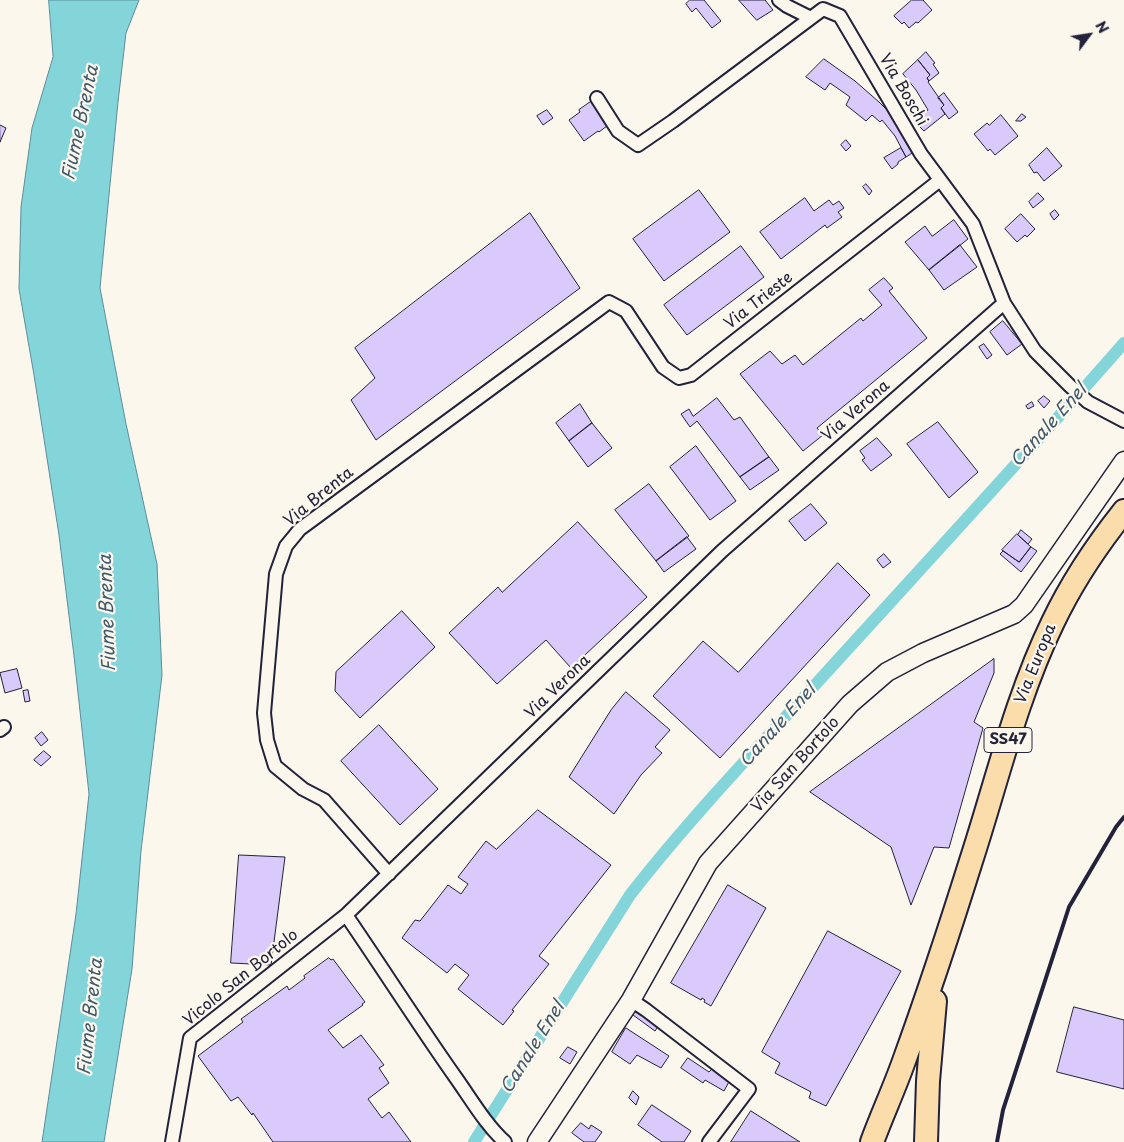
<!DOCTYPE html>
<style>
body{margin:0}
#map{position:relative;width:1124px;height:1142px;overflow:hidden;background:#fbf7ec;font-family:"Playpen Sans",sans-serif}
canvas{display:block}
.north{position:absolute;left:1064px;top:10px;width:50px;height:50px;-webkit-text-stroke:4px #fbf7ec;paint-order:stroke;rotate:59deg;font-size:14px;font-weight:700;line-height:20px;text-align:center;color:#22223b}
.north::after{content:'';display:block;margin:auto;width:18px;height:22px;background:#22223b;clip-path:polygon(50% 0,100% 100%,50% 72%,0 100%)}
</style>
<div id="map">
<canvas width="1124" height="1142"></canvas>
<div class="north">N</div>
</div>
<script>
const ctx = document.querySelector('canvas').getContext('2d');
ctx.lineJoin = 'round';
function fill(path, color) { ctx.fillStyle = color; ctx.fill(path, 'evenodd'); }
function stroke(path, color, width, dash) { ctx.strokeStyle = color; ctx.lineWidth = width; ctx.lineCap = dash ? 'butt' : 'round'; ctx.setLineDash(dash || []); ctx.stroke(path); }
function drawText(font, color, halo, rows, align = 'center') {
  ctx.font = font + ' "Playpen Sans",sans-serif'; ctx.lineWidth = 4.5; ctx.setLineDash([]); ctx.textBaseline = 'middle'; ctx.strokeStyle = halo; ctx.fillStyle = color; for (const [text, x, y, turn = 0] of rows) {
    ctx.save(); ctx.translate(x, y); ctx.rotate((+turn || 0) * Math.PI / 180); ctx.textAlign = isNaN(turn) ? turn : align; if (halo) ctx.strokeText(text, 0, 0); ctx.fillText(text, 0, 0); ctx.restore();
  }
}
const water = new Path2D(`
 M49 0H139L126 33 118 102 100 288 126 424 157 564 162 675 141 851 132 969 104 1142H42L76 914 89 794 74 656 59 535 34 375 19 289 21 207 32 128 53 57Z`);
fill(water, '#83d5da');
stroke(water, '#5c8d9a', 1);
stroke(new Path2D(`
 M474 1142 630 895C690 818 759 746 825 674 925 564 1026 455 1124 343`), '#83d5da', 12);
const building = new Path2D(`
 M690 0H704L721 21 712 28 696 8 692 12 686 4Z
 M739 0H765L773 10 757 20Z
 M912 0H923L932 10 918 23 916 22 909 28 904 22 902 24 894 16Z
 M926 52 935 63 933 64 939 73 929 81 927 78 930 75 918 60Z
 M824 59 855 81 879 102 895 118 917 150 906 157 895 136 882 120 880 122 872 115 866 121 846 105 850 97 830 83 825 90 806 77Z
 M918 60 930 75 927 78 929 81 928 82 944 105 941 108 945 114 924 131 916 123 921 120 919 117 928 110 916 90 903 74Z
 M944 93 958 112 949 119 941 108 944 105 938 98Z
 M592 101 605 118 603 120 607 126 599 132 598 131 584 141 569 120 580 112 579 110Z
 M547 110 553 118 543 125 537 116Z
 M1022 114 1026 117 1021 121H1016Z
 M1001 115 1018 136 995 155 990 149 988 151 974 134 987 123 989 125Z
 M0 125 6 128 0 142Z
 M846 140 851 146 846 151 841 145Z
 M901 148 906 157 898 162V164L892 169 884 158Z
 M1047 148 1062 166 1044 181 1037 172 1034 173 1029 165Z
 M866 184 872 191 869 195 863 187Z
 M699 190 730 232 664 281 633 239Z
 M1038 193 1044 199 1033 208 1029 202Z
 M805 198 814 211 829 200 833 205 839 201 844 208 838 212 842 217 827 228 825 225 781 259 760 232Z
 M1055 210 1059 215 1054 220 1050 214Z
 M530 213 580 288 376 440 351 400 375 378 355 348Z
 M1021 214 1035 229 1027 237 1025 235 1017 242 1005 229Z
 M954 220 968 239 929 270 905 242 925 226 932 236Z
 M960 245 977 267 944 290 929 270Z
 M741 246 764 277 687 335 664 305Z
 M884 278 893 288 889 291 927 338 817 428 823 435 803 451 740 374 770 351 782 364 795 355 803 365 861 318 863 321 882 305 869 290Z
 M1003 321 1022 344 1007 355 990 332Z
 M984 344 992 355 987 359 979 347Z
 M1044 396 1050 401 1044 408 1038 401Z
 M717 398 734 420 740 417 769 457 740 477 697 421 690 427 681 414 689 409 693 416Z
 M1032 402 1034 406 1028 409 1026 406Z
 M580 404 592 423 569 441 556 423Z
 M938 422 978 472 949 498 907 444Z
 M592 423 612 448 588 467 569 441Z
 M877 438 892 455 871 471 862 460 865 458 860 451Z
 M696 446 736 501 710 520 670 467Z
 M769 457 779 470 750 490 740 477Z
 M649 484 689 536 656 561 615 510Z
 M811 504 827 523 805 541 789 521Z
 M578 522 647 597 571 668 546 640 497 684 449 633 498 587 502 592Z
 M1021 530 1032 539 1028 544 1018 535Z
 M1017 534 1031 547 1019 562 1002 550Z
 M687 537 696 549 664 572 656 561Z
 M1031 547 1037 551 1021 572 1000 554 1003 551 1019 562Z
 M884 554 891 562 883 568 877 560Z
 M838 563 870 595 720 758 653 696 703 641 738 672Z
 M402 611 435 647 360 718 335 691 336 672Z
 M994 659V673L974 722 983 728 949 848 934 847 911 905 891 847 810 792Z
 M17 669 22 688 5 693 0 673Z
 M28 690 30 701 25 702 23 691Z
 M626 692 670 730 655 747 662 753 641 775 614 814 569 777 611 710Z
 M379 725 438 789 400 825 341 761Z
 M42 732 48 740 41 746 35 738Z
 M44 751 51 757 41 766 34 760Z
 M538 810 611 865 539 956 549 964 512 1010 514 1011 503 1025 458 989 469 975 455 964 447 973 402 938 415 920 420 921 448 885 461 894 468 884 458 877 486 841 496 849Z
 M239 855 285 857 271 965 231 963Z
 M728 885 766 908 711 1006 704 1002 705 1000 702 998 701 1000 671 983Z
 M828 931 901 971 826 1106 809 1098 811 1092 775 1073 780 1063 762 1052Z
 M329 958 331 960 333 959 365 1002 362 1004 363 1005 328 1030 343 1048 361 1035 384 1065 379 1068 389 1083 368 1099 382 1118 389 1112 411 1142H273L253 1113 252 1115 238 1097 231 1101 198 1056 243 1022 241 1019 287 986 289 990 305 978 304 976Z
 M638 1006 661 1022 655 1031 633 1015Z
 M1074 1007 1124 1020V1089L1057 1072Z
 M626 1028 669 1056 661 1068 637 1055 630 1064 612 1052Z
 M568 1047 577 1052 570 1064 560 1058Z
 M688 1058 709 1072 712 1069 730 1080 724 1091 705 1080 703 1083 681 1068Z
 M633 1091 639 1097 636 1105 629 1098Z
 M652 1105 691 1131 684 1142H662L638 1125Z
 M751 1111 800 1142H731Z
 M581 1123 589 1129 591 1125 602 1132 595 1142H584L572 1133Z`);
fill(building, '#dacafb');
stroke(building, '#22223b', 1);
const street = new Path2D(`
 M779 0 787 6 811 18
 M597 98 618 131 638 145 673 121 823 9 840 16 921 154 973 224 1004 303 1035 351 1070 386 1088 402 1124 421
 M0 730 4 727
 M389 874 324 800 303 789 275 766 267 740 264 713 276 574 286 546 300 529 609 302 626 311 663 367 679 378 691 375 940 180
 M631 1000 646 1010 749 1089 709 1142
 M172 1142 190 1038 346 915
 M505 1142C486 1125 471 1099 456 1078 418 1024 383 969 346 915L722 551 1004 303`);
const secondary = new Path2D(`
 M537 1142 631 1000 708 863 850 704 887 672 923 653 1014 614 1024 605 1124 461`);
const highway = new Path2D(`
 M872 1142C882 1115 894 1089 904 1061 928 995 950 928 971 861 997 781 1016 698 1053 622 1072 582 1097 545 1124 511
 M926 1142 928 1081 935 1001`);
stroke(street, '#22223b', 16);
stroke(secondary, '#22223b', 21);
stroke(highway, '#22223b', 26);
stroke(street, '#fbf7ec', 12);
stroke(secondary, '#fbf7ec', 18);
stroke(highway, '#faddab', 22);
stroke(new Path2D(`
 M997 1142 1003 1110 1069 907 1116 827 1124 817`), '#22223b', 4);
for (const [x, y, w] of [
 [1008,740,48]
]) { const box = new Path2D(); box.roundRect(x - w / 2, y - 12.5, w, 25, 4); ctx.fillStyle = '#fbf7ec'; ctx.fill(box); stroke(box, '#22223b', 1); }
drawText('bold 15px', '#22223b', null, [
 ["SS47",1008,740]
]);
drawText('16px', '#22223b', '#fbf7ec', [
 ["Via Boschi",903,90,60],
 ["Via Trieste",759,301,-38],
 ["Via Verona",856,411,-41],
 ["Via Brenta",319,497,-39],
 ["Via Europa",1036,664,-68],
 ["Via Verona",558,687,-44],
 ["Via San Bortolo",796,765,-48],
 ["Vicolo San Bortolo",241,978,-39]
]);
drawText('italic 18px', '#3f586b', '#fbf7ec', [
 ["Fiume Brenta",81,123,-78],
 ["Canale Enel",1049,426,-48],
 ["Fiume Brenta",108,613,-92],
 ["Canale Enel",778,726,-48],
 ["Fiume Brenta",91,1017,-84],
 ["Canale Enel",533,1048,-58]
]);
</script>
